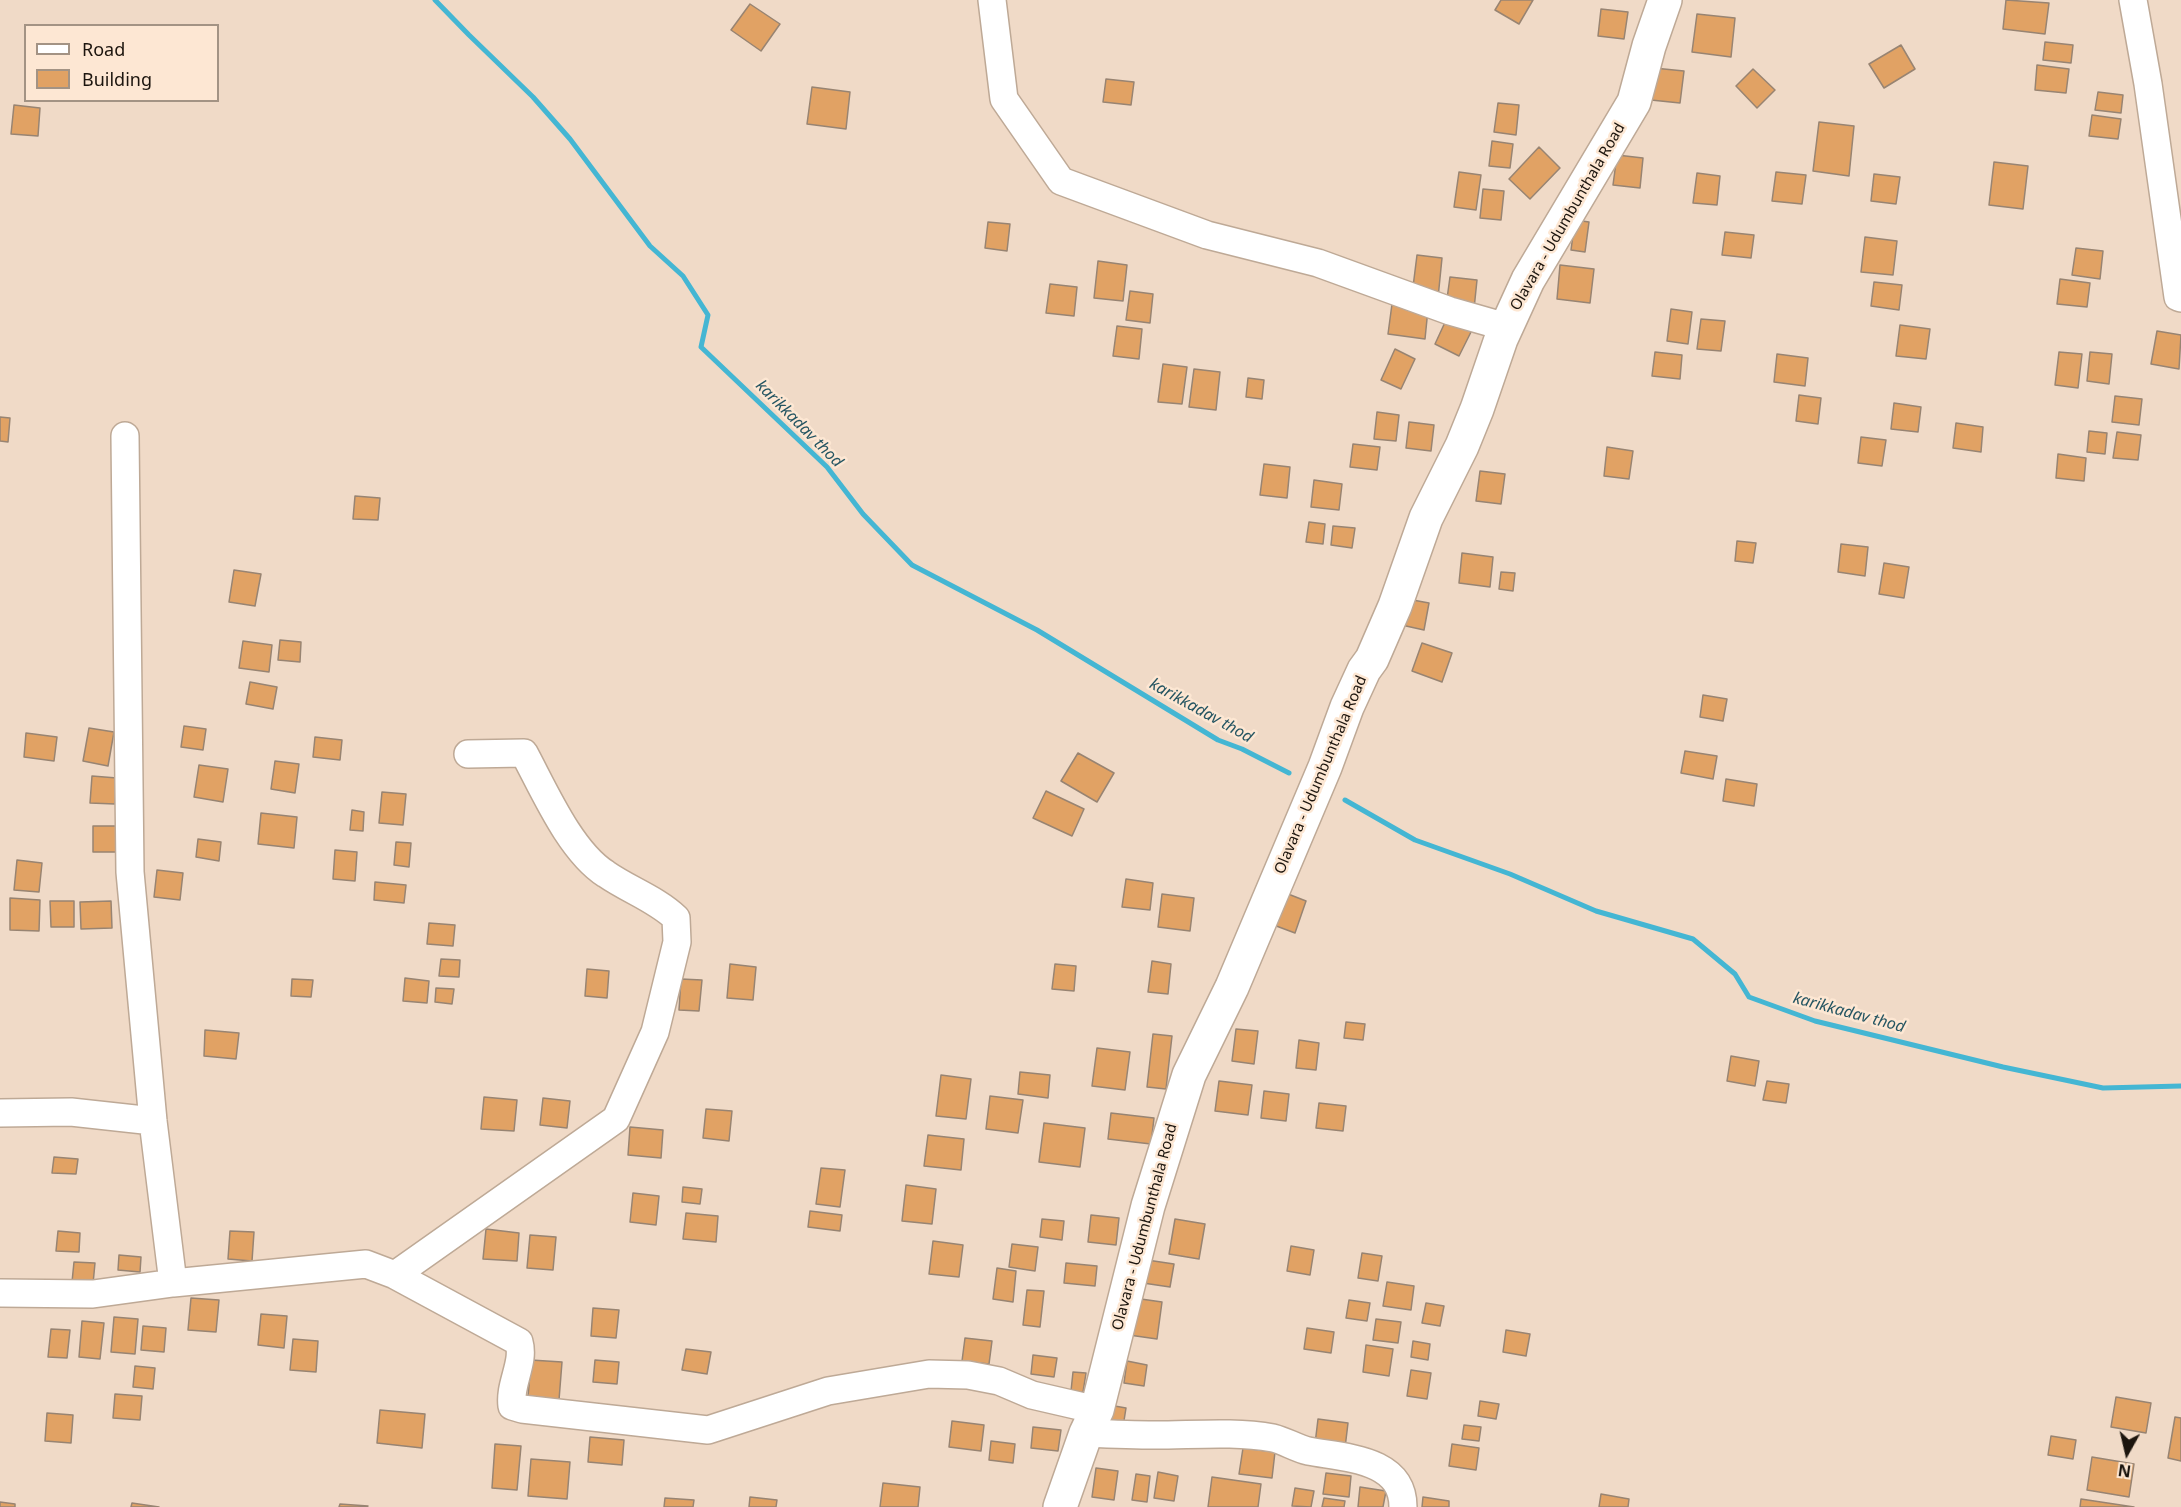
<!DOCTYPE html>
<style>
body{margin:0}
#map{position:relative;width:2181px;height:1507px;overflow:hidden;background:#f0dac7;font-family:"Noto Sans",sans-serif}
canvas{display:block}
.legend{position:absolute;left:24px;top:24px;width:195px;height:78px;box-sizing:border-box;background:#fde7d3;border:2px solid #a39384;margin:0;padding:8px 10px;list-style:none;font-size:18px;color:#1c150e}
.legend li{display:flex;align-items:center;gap:12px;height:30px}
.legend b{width:30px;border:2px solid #a39384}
.north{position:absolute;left:2097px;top:1423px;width:60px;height:60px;-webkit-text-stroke:4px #fde7d3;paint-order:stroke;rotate:188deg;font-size:16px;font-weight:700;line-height:24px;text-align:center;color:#1c150e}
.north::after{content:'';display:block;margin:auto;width:21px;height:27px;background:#1c150e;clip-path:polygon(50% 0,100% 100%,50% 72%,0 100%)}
</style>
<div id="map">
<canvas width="2181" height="1507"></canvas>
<ul class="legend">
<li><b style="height:8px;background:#fff"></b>Road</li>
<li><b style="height:16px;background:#e1a264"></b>Building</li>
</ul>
<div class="north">N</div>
</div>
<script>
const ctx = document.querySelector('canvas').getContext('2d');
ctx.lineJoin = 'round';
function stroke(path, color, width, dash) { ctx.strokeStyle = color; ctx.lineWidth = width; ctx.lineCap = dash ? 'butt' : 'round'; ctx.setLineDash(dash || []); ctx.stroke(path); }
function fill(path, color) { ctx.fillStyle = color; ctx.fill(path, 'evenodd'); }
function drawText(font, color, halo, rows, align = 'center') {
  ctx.font = font + ' "Noto Sans",sans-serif'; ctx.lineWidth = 5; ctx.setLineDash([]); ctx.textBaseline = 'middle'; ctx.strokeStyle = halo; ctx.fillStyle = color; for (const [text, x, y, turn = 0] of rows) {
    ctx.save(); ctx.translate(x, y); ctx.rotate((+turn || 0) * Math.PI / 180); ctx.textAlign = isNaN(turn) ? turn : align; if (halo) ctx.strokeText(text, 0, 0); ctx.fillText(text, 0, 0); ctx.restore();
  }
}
stroke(new Path2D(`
 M435 0 469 35 533 97 570 139 650 246 683 276 708 315 701 347 827 467 863 514 912 565 1037 630 1218 740 1242 749 1289 773
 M1345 800 1415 840 1510 874 1596 911 1693 939 1735 974 1749 997 1815 1021 2003 1067 2103 1088 2181 1086`), '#44b6d3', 5);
const building = new Path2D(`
 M1501 0H1533L1519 24 1495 10Z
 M2006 0 2049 3 2045 34 2003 29Z
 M750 4 780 24 761 51 731 30Z
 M1601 9 1628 12 1624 39 1598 36Z
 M1697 14 1735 18 1731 57 1692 52Z
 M2045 42 2073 45 2071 63 2043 60Z
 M1901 45 1915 69 1884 88 1869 64Z
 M2037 65 2069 69 2066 93 2035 90Z
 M1654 68 1684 71 1680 103 1651 100Z
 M1753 69 1775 90 1757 108 1736 86Z
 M1106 79 1134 82 1131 105 1103 102Z
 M812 87 850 92 846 129 807 124Z
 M2098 92 2123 95 2121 113 2095 110Z
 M1498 103 1519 105 1516 135 1494 132Z
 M14 105 40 108 38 136 11 134Z
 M2092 115 2121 119 2118 139 2089 136Z
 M1819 122 1854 126 1849 176 1813 171Z
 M1492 141 1513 144 1510 168 1489 166Z
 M1539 147 1560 168 1530 199 1509 179Z
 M1617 155 1643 158 1640 188 1613 185Z
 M1994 162 2028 166 2023 209 1989 205Z
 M1459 172 1481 175 1476 210 1454 207Z
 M1776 172 1806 175 1802 204 1772 201Z
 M1697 173 1720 176 1717 205 1693 203Z
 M1874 174 1900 177 1896 204 1871 201Z
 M1483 189 1504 191 1501 220 1480 218Z
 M1575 220 1589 222 1585 252 1571 250Z
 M988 222 1010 224 1007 251 985 248Z
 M1725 232 1754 235 1751 258 1722 255Z
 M1865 237 1897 241 1893 275 1861 272Z
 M2076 248 2103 251 2100 279 2072 275Z
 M1417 255 1442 258 1438 298 1412 295Z
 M1098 261 1127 265 1123 301 1094 298Z
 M1560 265 1594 269 1590 303 1557 299Z
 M1450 277 1477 280 1474 309 1446 306Z
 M2060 279 2090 283 2087 307 2057 304Z
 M1874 282 1902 285 1899 310 1871 306Z
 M1050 284 1077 287 1074 316 1046 313Z
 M1130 291 1153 294 1150 323 1126 320Z
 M1392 304 1428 309 1425 339 1388 334Z
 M1671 309 1692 312 1688 344 1667 341Z
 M1447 318 1472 330 1459 356 1435 344Z
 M1701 319 1725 321 1721 351 1697 349Z
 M1900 325 1930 329 1926 359 1896 356Z
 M1117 326 1142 329 1139 359 1113 356Z
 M2157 331 2181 335 2179 369 2151 364Z
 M1395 349 1415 359 1401 389 1381 380Z
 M1655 352 1682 355 1680 379 1652 376Z
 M2059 352 2082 354 2078 388 2055 385Z
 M2090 352 2112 354 2109 384 2087 381Z
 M1777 354 1808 358 1805 386 1774 382Z
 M1163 364 1187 367 1182 404 1158 402Z
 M1194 369 1220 372 1216 410 1189 407Z
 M1248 378 1264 380 1262 399 1246 397Z
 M1799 395 1821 398 1818 424 1796 421Z
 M2115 396 2142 399 2139 425 2112 422Z
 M1894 403 1921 407 1918 432 1891 429Z
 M1377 412 1399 415 1396 441 1374 439Z
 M0 417 10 418 8 442 0 441Z
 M1409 422 1434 425 1431 451 1406 448Z
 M1956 423 1983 427 1981 452 1953 448Z
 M2089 431 2107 433 2105 454 2087 452Z
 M2117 432 2141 435 2138 460 2113 458Z
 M1861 437 1886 440 1882 466 1858 463Z
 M1353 444 1380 447 1377 470 1350 467Z
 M1607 447 1633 451 1629 479 1604 476Z
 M2058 454 2086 458 2084 481 2056 478Z
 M1264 464 1290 467 1287 498 1260 495Z
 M1480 471 1505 474 1501 504 1476 501Z
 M1314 480 1342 484 1339 510 1311 507Z
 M355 496 380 498 378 520 353 519Z
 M1309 522 1325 524 1323 544 1306 542Z
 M1333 526 1355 528 1352 548 1331 545Z
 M1737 541 1756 543 1753 563 1735 561Z
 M1841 544 1868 547 1865 576 1838 572Z
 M1462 553 1493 557 1490 587 1459 583Z
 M1884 563 1909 567 1904 598 1879 594Z
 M234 570 261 574 255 606 229 602Z
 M1501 572 1515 573 1513 591 1499 589Z
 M1402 598 1429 603 1424 630 1397 624Z
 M280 640 301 642 300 662 278 660Z
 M243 641 272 645 269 672 239 668Z
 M1422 643 1452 653 1442 682 1412 671Z
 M250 682 277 687 273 709 246 704Z
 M1703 695 1727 699 1723 721 1700 717Z
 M184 726 206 729 203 750 181 747Z
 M89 728 114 732 108 766 83 761Z
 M26 733 57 737 54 761 24 757Z
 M315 737 342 740 340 760 313 757Z
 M1685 751 1717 756 1713 779 1681 773Z
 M1078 753 1114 773 1097 802 1061 781Z
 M275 761 299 764 295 793 271 789Z
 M199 765 228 769 223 802 194 797Z
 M92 776 117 778 115 804 90 803Z
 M1726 779 1757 784 1754 806 1723 801Z
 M1046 791 1084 809 1072 836 1033 818Z
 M382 792 406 794 403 825 379 823Z
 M352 810 364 812 363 831 350 830Z
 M261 813 297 817 294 848 258 844Z
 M93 826H117V852H93Z
 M198 839 221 842 219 861 196 857Z
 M396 842 411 843 409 867 394 865Z
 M335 850 357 852 355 881 333 879Z
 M17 860 42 863 39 892 14 890Z
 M157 870 183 873 180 900 154 897Z
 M1126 879 1153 883 1150 910 1122 907Z
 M375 882 406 885 404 903 374 900Z
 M1283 892 1306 901 1295 933 1271 924Z
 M1162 894 1194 898 1190 931 1158 927Z
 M10 898 40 900 39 931 10 930Z
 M50 901H74V927H51Z
 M111 901 112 928 81 929 80 902Z
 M429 923 455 925 453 946 427 944Z
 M441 959 460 960 459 977 439 976Z
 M1152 961 1171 964 1168 994 1148 992Z
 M730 964 756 967 753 1000 727 998Z
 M1055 964 1076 966 1074 991 1052 989Z
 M587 969 609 971 607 998 585 996Z
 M405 978 429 981 427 1003 403 1001Z
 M292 979 313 980 311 997 291 996Z
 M681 979 702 980 699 1011 679 1010Z
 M436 988 454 989 452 1004 435 1002Z
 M1346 1022 1365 1024 1363 1040 1344 1038Z
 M1236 1029 1258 1031 1254 1064 1232 1061Z
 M205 1030 239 1033 236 1059 204 1056Z
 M1153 1034 1172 1036 1166 1089 1147 1087Z
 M1299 1040 1319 1043 1316 1070 1296 1068Z
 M1097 1048 1130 1052 1125 1090 1092 1086Z
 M1731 1056 1759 1061 1755 1086 1727 1081Z
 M1020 1072 1050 1075 1048 1098 1018 1094Z
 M941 1075 971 1079 966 1119 936 1116Z
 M1219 1081 1252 1085 1248 1115 1215 1111Z
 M1767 1081 1789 1084 1786 1103 1763 1100Z
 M1264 1091 1289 1094 1286 1121 1261 1118Z
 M990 1096 1023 1100 1018 1133 986 1129Z
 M484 1097 517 1100 514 1131 481 1129Z
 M543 1098 570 1101 567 1128 540 1125Z
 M1319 1103 1346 1106 1343 1131 1316 1128Z
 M706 1109 732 1111 729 1141 703 1138Z
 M1111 1113 1154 1118 1151 1144 1108 1139Z
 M1044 1123 1085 1128 1080 1167 1039 1162Z
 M630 1127 663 1130 661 1158 628 1155Z
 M928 1135 964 1139 961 1170 924 1166Z
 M54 1157 78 1159 76 1174 52 1173Z
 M821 1168 845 1170 840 1207 816 1204Z
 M906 1185 936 1189 932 1224 902 1221Z
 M683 1187 702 1189 700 1204 682 1202Z
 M633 1193 659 1196 656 1225 630 1222Z
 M810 1211 842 1215 840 1231 808 1227Z
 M686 1213 718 1216 716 1242 683 1239Z
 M1091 1215 1119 1218 1116 1245 1088 1242Z
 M1042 1219 1064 1221 1062 1240 1040 1237Z
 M1175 1219 1205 1224 1199 1259 1169 1254Z
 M486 1229 519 1233 517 1261 483 1259Z
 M58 1231 80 1233 79 1252 56 1251Z
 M230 1231 254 1232 252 1261 228 1259Z
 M530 1235 556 1237 553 1270 527 1268Z
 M933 1241 963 1245 959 1277 929 1274Z
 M1012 1244 1038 1247 1035 1271 1009 1267Z
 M1291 1246 1314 1250 1310 1275 1287 1271Z
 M1362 1253 1382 1256 1378 1281 1358 1278Z
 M119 1255 141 1257 140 1272 118 1270Z
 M1147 1260 1174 1264 1170 1287 1143 1283Z
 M74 1262 95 1263 93 1284 72 1282Z
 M1066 1263 1097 1266 1095 1286 1064 1283Z
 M997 1268 1016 1271 1013 1302 993 1299Z
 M1387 1282 1414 1286 1411 1310 1383 1306Z
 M1027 1290 1044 1291 1040 1327 1023 1325Z
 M191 1298 219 1300 216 1332 188 1330Z
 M1134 1298 1162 1302 1157 1339 1129 1335Z
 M1349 1300 1370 1303 1367 1321 1346 1318Z
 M1426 1303 1444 1306 1440 1326 1422 1323Z
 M593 1308 619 1310 616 1338 591 1336Z
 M261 1314 287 1316 284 1348 258 1345Z
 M114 1317 138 1319 135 1354 111 1352Z
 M1376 1319 1401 1322 1398 1343 1373 1340Z
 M82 1321 104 1323 100 1359 79 1357Z
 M143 1326 166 1328 164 1352 141 1350Z
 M1307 1328 1334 1332 1331 1353 1304 1349Z
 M51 1329 70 1330 67 1358 48 1357Z
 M1506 1330 1530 1334 1526 1356 1503 1352Z
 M965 1338 992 1341 989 1364 962 1361Z
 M293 1339 318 1341 316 1372 290 1370Z
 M1413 1341 1430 1344 1428 1360 1411 1357Z
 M1366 1345 1393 1349 1389 1376 1363 1372Z
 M686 1349 711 1352 707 1374 682 1370Z
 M1033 1355 1057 1358 1054 1377 1031 1374Z
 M531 1360 562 1362 559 1400 528 1397Z
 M595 1360 619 1362 617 1384 593 1382Z
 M1127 1361 1147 1365 1144 1386 1124 1383Z
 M135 1366 155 1368 153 1389 133 1387Z
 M1411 1370 1431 1373 1427 1399 1407 1396Z
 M1073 1372 1086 1373 1083 1392 1071 1391Z
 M115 1394 142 1396 140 1420 113 1418Z
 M2116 1397 2151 1403 2146 1433 2111 1427Z
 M1480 1401 1499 1404 1496 1419 1478 1416Z
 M1109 1405 1126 1408 1123 1427 1106 1424Z
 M380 1410 425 1414 422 1448 377 1443Z
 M47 1413 73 1415 71 1443 45 1441Z
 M2175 1417 2181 1418V1461L2168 1458Z
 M1318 1419 1348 1423 1345 1448 1315 1444Z
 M952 1421 984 1425 981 1451 949 1447Z
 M1464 1425 1481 1427 1479 1441 1462 1439Z
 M1033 1427 1061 1430 1058 1451 1031 1448Z
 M2051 1436 2076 1440 2073 1459 2048 1455Z
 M590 1437 624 1440 622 1465 588 1462Z
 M991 1441 1015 1444 1013 1463 989 1460Z
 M495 1444 521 1446 517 1490 492 1488Z
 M1452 1444 1479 1448 1476 1470 1449 1466Z
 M1243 1448 1275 1452 1272 1478 1239 1474Z
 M2092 1457 2134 1464 2129 1497 2087 1490Z
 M531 1459 570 1462 567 1499 528 1496Z
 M1096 1468 1118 1471 1114 1500 1092 1497Z
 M1158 1472 1178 1476 1174 1501 1154 1498Z
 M1326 1473 1351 1476 1349 1497 1323 1494Z
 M1136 1474 1150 1476 1147 1502 1132 1500Z
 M1212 1477 1261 1484 1258 1507H1208Z
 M883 1483 920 1487 918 1507H880Z
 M1360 1487 1386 1491 1383 1507H1358Z
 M1295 1488 1314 1491 1311 1507 1292 1506Z
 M1601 1494 1629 1499 1628 1507H1599Z
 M750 1497 777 1500 776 1507H749Z
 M1423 1497 1449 1501V1507H1422Z
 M665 1498 694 1500 693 1507H664Z
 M1324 1498 1345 1501 1344 1507H1322Z
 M2081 1499 2134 1507H2080Z
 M0 1502 15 1504V1507H0Z
 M132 1503 159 1507H131Z
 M340 1504 368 1506 367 1507H339Z`);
fill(building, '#e1a264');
stroke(building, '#988472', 1.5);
const minor = new Path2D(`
 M992 0 1004 99 1061 181 1207 235 1318 263 1450 311 1506 327
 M2133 0 2148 84 2178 297 2181 298
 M125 436 130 872 153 1121 173 1283
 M0 1113 71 1112 153 1121
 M395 1275 616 1119 655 1032 677 942 676 918C656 899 629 890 606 874 570 851 544 790 524 753L468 754
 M0 1293 93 1294 173 1283 366 1264 395 1275 519 1342C525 1363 509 1384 512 1406L522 1409 708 1430 828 1391 929 1374 968 1375 999 1381 1032 1395 1097 1410
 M1086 1433C1109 1434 1132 1435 1155 1435 1194 1435 1234 1431 1273 1438 1285 1441 1296 1448 1308 1451 1344 1458 1403 1458 1403 1507`);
const major = new Path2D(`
 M1060 1507 1086 1433 1097 1410 1148 1206 1189 1075 1232 987 1325 767 1347 707 1364 670 1372 659 1395 606 1426 518 1462 446 1477 409 1501 339 1528 280 1634 102 1649 46 1665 0`);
stroke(minor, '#bea996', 30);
stroke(major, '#bea996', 36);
stroke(minor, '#fff', 27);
stroke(major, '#fff', 33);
drawText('15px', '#1c150e', '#fde7d3', [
 ["Olavara - Udumbunthala Road",1568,217,-60],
 ["Olavara - Udumbunthala Road",1321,775,-67],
 ["Olavara - Udumbunthala Road",1145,1227,-75]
]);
drawText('italic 16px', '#255562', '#fde7d3', [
 ["karikkadav thod",799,424,45],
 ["karikkadav thod",1201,711,29],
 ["karikkadav thod",1849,1013,15]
]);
</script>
